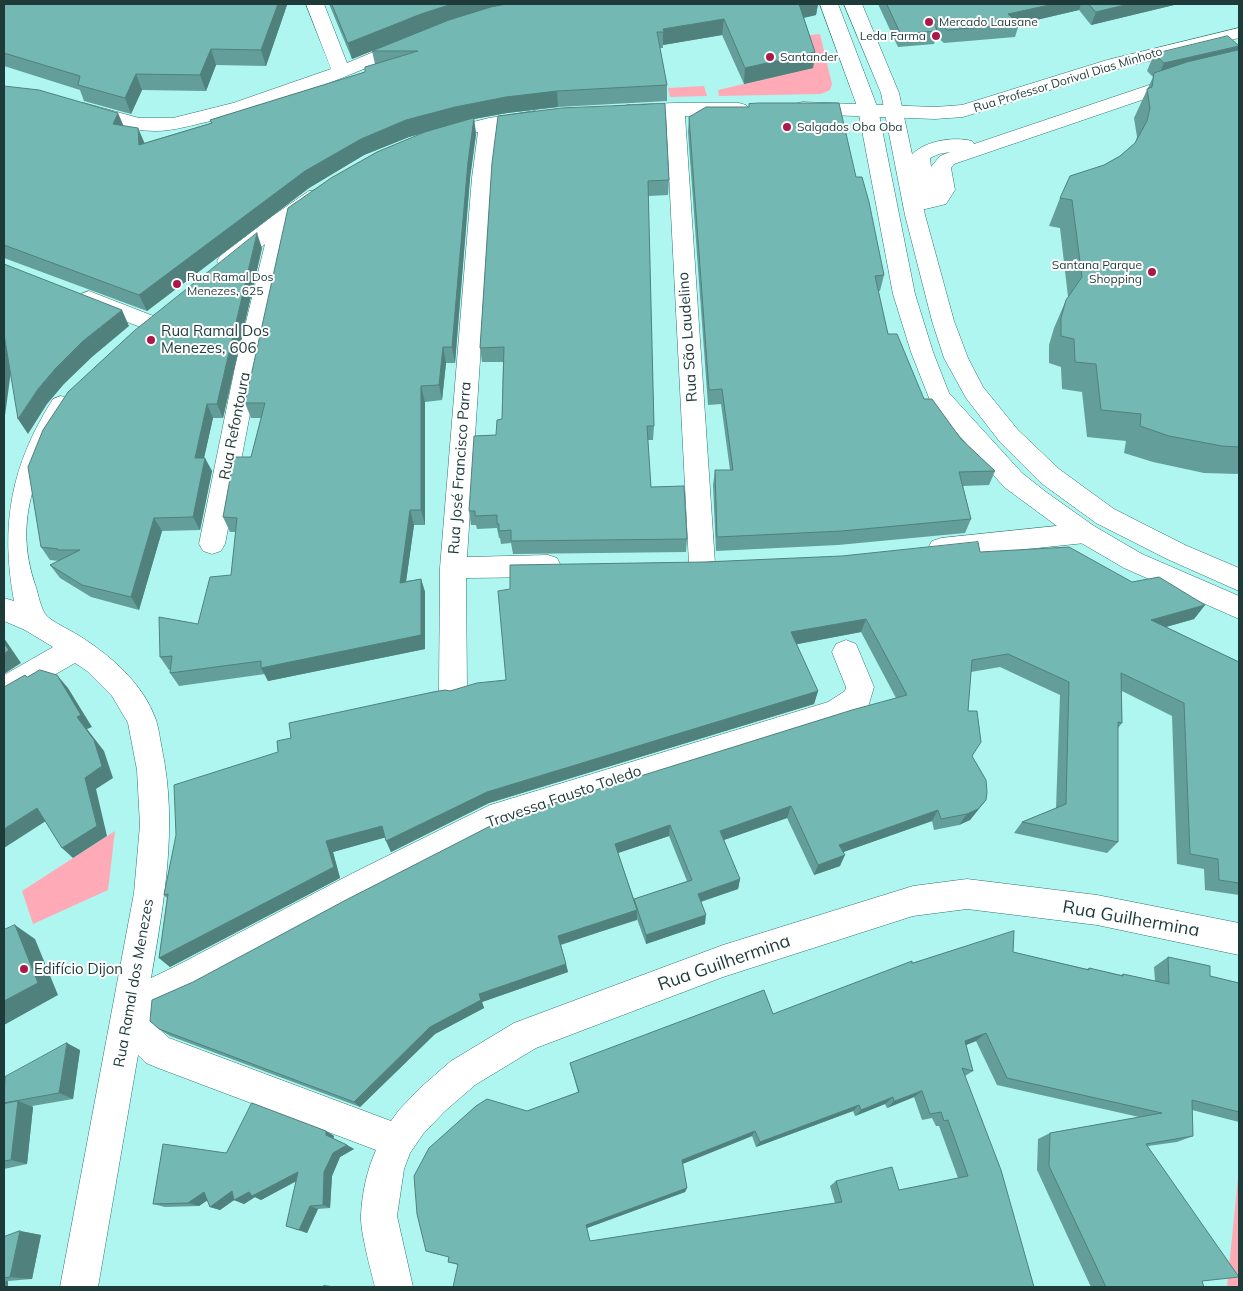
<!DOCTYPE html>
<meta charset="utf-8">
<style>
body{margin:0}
#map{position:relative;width:1243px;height:1291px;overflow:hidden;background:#aff6f0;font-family:Mulish,sans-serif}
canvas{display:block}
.frame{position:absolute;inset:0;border:5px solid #1e3b39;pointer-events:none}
</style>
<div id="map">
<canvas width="1243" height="1291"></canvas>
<div class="frame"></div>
</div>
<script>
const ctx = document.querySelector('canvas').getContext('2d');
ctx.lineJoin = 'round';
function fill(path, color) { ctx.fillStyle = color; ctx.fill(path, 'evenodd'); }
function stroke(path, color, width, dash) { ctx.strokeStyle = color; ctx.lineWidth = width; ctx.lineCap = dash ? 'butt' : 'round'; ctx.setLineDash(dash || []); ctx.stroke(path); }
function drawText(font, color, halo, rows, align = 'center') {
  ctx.font = font + ' Mulish,sans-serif'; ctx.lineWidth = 4; ctx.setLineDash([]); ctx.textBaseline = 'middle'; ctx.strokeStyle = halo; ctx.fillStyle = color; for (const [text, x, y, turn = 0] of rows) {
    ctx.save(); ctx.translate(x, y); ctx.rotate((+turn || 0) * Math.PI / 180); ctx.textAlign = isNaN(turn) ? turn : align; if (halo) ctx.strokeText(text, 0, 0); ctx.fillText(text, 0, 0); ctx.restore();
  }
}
fill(new Path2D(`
 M820 34 832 84 830 90 821 94 719 96 718 90 812 68 802 36Z
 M704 86 707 96 670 97 668 88Z
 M115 831 108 890 33 924 22 891Z
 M1239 1168V1287H1227Z`), '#ffabb7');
const minor = new Path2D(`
 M306 4H324L347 63 402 40 408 39 414 40 417 44 414 48C348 76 281 104 211 121 192 125 174 131 155 131 128 131 102 120 77 113L74 109 77 105 84 103 139 118H173L233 103 331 69Z
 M1239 28V38L1121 68 963 117 935 119 802 114 795 112 792 108 795 104 802 102 935 107 962 105 1107 60Z
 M1239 63V73L1174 89 954 164 951 168 955 190 946 204 913 212 906 210 903 205 906 200 919 197 909 158C921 141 953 136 972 141L974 144 1161 81ZM950 152 940 156 931 167 930 158 939 154Z
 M675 103H739L746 105 749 109 746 113 739 115 685 116 715 564 711 571 702 575 693 571 689 564 666 116 627 117 620 115 617 111 620 107 627 105Z
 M535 111 542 113 545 117 542 121 498 128 492 178 467 557 548 555 557 558 561 566 557 574 548 577 466 578 467 690 463 699 453 702 443 699 439 690 440 568 472 178 478 132 440 142 433 140 430 136 433 132 489 118Z
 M316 190 323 191 326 196 323 201 290 225 259 367 225 544 221 551 212 554 203 551 199 544 235 367 265 244C252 254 237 271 220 266L217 261 220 256 274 215 309 191Z
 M89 291 156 317 159 322 156 327 148 330 81 304 78 299 81 294Z
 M61 396 69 399 73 405C39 465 11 517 36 587 38 594 41 609 46 615 52 622 70 630 78 635 110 655 143 683 156 720 159 729 160 740 162 749 178 826 164 902 151 978L178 965 353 873 490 805 828 702 845 691 846 687 832 652 836 644 846 640 856 644 874 687 868 707 846 721 508 827 375 895 202 989 150 1012 155 1025 169 1038 391 1121 399 1110 420 1088 451 1061 514 1023 723 945 913 886 967 879 1097 895 1239 923V955L1097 925 967 909 913 916 723 977 536 1048 475 1085 444 1112 423 1134 410 1153 404 1169 397 1216 413 1287H375C371 1271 360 1231 361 1215 362 1193 367 1170 376 1150L158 1068 146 1063 138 1055 98 1287H60L134 893 140 825 137 770 128 723 112 696 87 671 75 663 14 698 4 701V675L53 647 25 630 4 621V598L14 601C0 524 11 465 53 399Z
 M1085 523 1094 526 1098 533 1094 540 1085 543 941 558 932 555 928 548 932 541 941 538Z`);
const major = new Path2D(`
 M820 4H838L878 109 915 294 933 352 949 393 1022 473 1046 492 1094 526 1142 554 1239 596V619L1124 568 1076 540 1004 487 931 403 911 352 893 294 858 109Z
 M844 4H862L899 93 925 215 954 321 968 358 983 387 1018 430 1059 469 1114 509 1185 545 1239 568V591L1167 559 1096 523 1041 483 1000 442 966 398 944 358 932 321 905 215 881 93Z`);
stroke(minor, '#2e7570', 1);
stroke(major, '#2e7570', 1);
fill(minor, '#fff');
fill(major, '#fff');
fill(new Path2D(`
 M4 4 287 5 266 66 216 65 206 91 142 90 131 114 84 101 80 90 4 66Z
 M329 4H818L816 15 804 18 815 52 813 68 744 84 722 35 663 45V48H660L667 85V101L558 107 507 113 474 119 476 134 470 178 455 363H446L442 400 425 402V525H414L406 581 421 579 425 592V649L268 681 265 674 179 686 170 673 171 670H169L160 657 198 624 231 575 236 532H230L223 517 251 457 261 418H251L245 403 422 133 409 137 364 155 309 188 147 311 4 258V86L123 126 144 143 211 123 210 120 365 72 375 64 372 51 424 30 352 59Z
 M878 4H1175L1174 5 1091 25 1079 10 1019 24 1015 37 944 43 936 36 934 44 898 47Z
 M1239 45 1238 50H1239V474L1204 473 1153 462 1124 453 1126 441 1087 437 1082 392 1062 389 1061 367 1049 363V345L1054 328 1066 300 1068 297 1060 228 1049 226 1060 198 1104 165 1120 156 1135 143 1137 137 1134 118 1153 77 1147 71 1154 54Z
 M749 104 856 177 884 275 880 291H878L888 334 924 399 961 439 995 471 989 485 963 486 971 519 965 533 838 545 716 551 713 485 715 470H730L721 404 708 405 688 132 689 117 749 107Z
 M492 163 669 180 668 195 648 196 654 426 653 440H648L651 487 687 539 686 552 513 554 511 543 501 544 500 538H499L497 528 477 529 476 525H471L469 511 502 419 503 362H482L480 348Z
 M262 248 223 418H213L204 458 212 471 200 530 162 531 139 610 91 597 60 578 50 565 59 561 50 560 41 547Z
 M980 552 1132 582 1205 605 1194 619 1166 627 1239 662V895L1205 890 1204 869 1177 864 1172 716 1122 691V723L1118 728V842L1107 853 1014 833 1022 822 1056 808 1060 695 1000 667 971 672 968 711 972 756 986 800 970 820 959 825 934 830 932 821 843 852 840 866 814 875 787 818 724 840 740 879 738 889 701 902 705 924 646 944 637 919 561 945 568 972 482 1002 484 1008 435 1034 360 1107 170 1036 159 1029 896 698 861 632 796 644 818 691 814 704 489 803 391 852 385 837 333 852 340 878 170 967 159 958 167 898 164 895 291 738 450 691 506 680 704 562ZM669 836 687 881 634 899 618 853Z
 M1013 952 1087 969 1089 968 1121 975 1123 974 1155 981 1154 967 1168 957 1210 976 1239 983V1122L1192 1110 1193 1136 1177 1142 1148 1146 1204 1287H1091L1037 1170 1038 1139 1050 1133 1139 1117 997 1085 976 1041 966 1045 973 1071 965 1076 1034 1287 458 1265 448 1262 449 1257 432 1253 426 1251 527 1111 578 1092 570 1063 773 1014 912 963ZM914 1097 922 1120 932 1118 936 1126H939L958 1178 899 1190 836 1181 830 1186 835 1203 590 1241 587 1228 685 1192 687 1188 682 1164 752 1136 756 1147 853 1111 855 1116 885 1104 887 1108Z
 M80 1050 73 1099 32 1106 33 1107 27 1164 4 1169V1104H5L4 1103V1093Z
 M326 1131 334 1136 333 1138 354 1149 340 1157 332 1176 330 1208 318 1209 307 1233 286 1226 296 1181 261 1200 255 1197 244 1204 234 1200 220 1210 210 1207 207 1200 199 1206 165 1207 153 1204 226 1153Z
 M20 1231 41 1235 32 1279 8 1281V1287H4V1237Z`), '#639e9a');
fill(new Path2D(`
 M278 4H286L287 5 266 66 261 50Z
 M452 4H525L424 30 352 59 348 43 421 14Z
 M799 4H818L816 15 797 19Z
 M1054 4H1081L1079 10 1019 24 1008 14Z
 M1129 4H1175L1174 5 1091 25 1096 12Z
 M724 19 722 35 663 45V29Z
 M1239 46 1232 63 1157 80 1164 63Z
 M211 49 216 65 206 91 200 75Z
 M815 52 813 68 744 84 745 68Z
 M136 74 142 90 131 114 125 98Z
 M557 91 558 107 507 113 474 119 476 134 470 178 455 363 452 347 457 123 409 137 364 155 309 188 147 311 139 295 305 171 361 139 406 120 455 107 506 97Z
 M118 113 125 129 113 124Z
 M138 128 145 144 139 145Z
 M257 233 262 248 223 418 217 404Z
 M122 310 129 326 92 357 64 384 47 404 28 434 18 419 38 389 55 369 83 341Z
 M4 335 14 349 4 423Z
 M443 347 446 363 442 400 439 385Z
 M421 386 425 402V525L421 510Z
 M207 404 213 418 201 471 195 458Z
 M205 458 212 471 200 530 193 517Z
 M410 510 414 525 404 596 400 583Z
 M154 518 162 531 139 610 131 597Z
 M421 579 425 592V649L268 681 261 668Z
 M1205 605 1194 619 1141 634 1151 620Z
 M866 619 861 632 788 646 791 632Z
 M4 638 21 663 4 674Z
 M57 675 68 688 92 727 87 729 104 751 113 778 96 789 107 836 73 858 62 848 85 778 77 717Z
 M818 691 814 704 489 803 391 852 386 841 487 792Z
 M986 800 970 820 959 825 967 814Z
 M791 806 787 818 718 842 720 831Z
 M37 808 49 819 4 848V829Z
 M938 810 932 821 835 855 839 845Z
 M670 825 669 836 615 854V844Z
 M382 826 387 837 333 852 340 878 170 967 159 958 326 841Z
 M845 855 840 866 814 875 818 865Z
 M740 879 738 889 696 903 698 894Z
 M637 910V920L559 945 558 936Z
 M706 915 705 924 646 944V935Z
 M15 925 35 939 58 995 4 1025V1001Z
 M566 964 568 972 482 1002 484 1008 435 1034 360 1107 354 1102 430 1027 479 994Z
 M986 1033 976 1041 956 1049 965 1041Z
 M67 1043 80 1050 73 1099 59 1093Z
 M922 1091 914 1097 887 1108 894 1101Z
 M893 1097 885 1104 855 1116 861 1110Z
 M18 1101 33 1107 27 1164 11 1160Z
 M859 1105 853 1111 756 1147 760 1142Z
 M326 1131 334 1136 333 1140 326 1135Z
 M755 1131 752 1136 680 1165 682 1160Z
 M347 1145 354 1149 340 1157 332 1176 330 1208 323 1205 324 1172 333 1153Z
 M298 1172 306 1176 261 1200 255 1197 244 1204 234 1200 249 1192Z
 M687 1188 685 1192 587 1228 586 1225Z
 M232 1191 241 1195 220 1210 210 1207Z
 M204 1192 214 1196 199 1206 188 1203Z
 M310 1206 318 1209 307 1233 299 1230Z
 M20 1231 41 1235 32 1279 10 1277Z
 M4 1281H8V1287H4Z
 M323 1285 331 1286V1287H324Z`), '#50817d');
const building = new Path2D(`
 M4 4H278L261 50 211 49 200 75 136 74 125 98 78 85 80 76 4 53Z
 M332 4H452L421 14 348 43Z
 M507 4H799L815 52 745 68 724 19 663 29 664 32H657L667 85 557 91 506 97 455 107 406 120 361 139 305 171 139 295 4 245V86L39 90 118 113 113 124 138 128 139 145 212 123 210 120 365 72V67L418 51H372L449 20 491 7Z
 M887 4H1054L1008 14 1019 24 947 30 933 17 937 31 901 34Z
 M1089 4H1129L1096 12Z
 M1228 36 1239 46 1164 63 1154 54Z
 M1239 50V447L1222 446 1169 436 1140 426 1141 414 1101 410 1096 364 1075 362 1074 339 1061 336V318L1066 300 1082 277 1072 200 1060 198 1070 176 1104 165 1120 156 1135 143 1147 121 1150 108 1147 89 1152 87 1154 73 1187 62Z
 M760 103H839L856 177H862L869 202 884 275 875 276 888 334H897L924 399H932L961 439 995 471 959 472 971 519 842 531 717 537 715 470H733L722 389 709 390 689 117 706 107H749V104Z
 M665 104 669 180 648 181 654 426H647L651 487 684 486 687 539 511 541V530L499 531V524H497V515L475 516V511H469L474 436 496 435 497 420 502 419 504 347 480 348 492 163 498 116 562 108Z
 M474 118 468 162 452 347H443L439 385 421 386V510H410L400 583 421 579V635L261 668V661L170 673 172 656 160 657 159 617 198 624 210 577 231 575 237 518 223 517 234 457H251L265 403H245L288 208 331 178 377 152 425 132Z
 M257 233 217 404H207L195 458H205L193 517 154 518 131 597 82 585 50 565 80 550H58V549L41 547 28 467 43 430 68 392 134 331Z
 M4 264 122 310 83 341 55 369 38 389 18 419 4 334V335Z
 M978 542 980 552 1069 547 1132 582 1159 577 1205 605 1151 620 1239 662V883L1219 880 1218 859 1190 854 1184 703 1121 673 1122 723 1118 722V842L1022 822 1066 804 1069 682 1008 654 972 660 968 711H977L981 742 972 756 986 780 987 792 986 800 978 809 967 814 941 819 938 810 839 845 845 855 818 865 791 806 720 831 740 879 698 894 706 915 646 935 634 899 692 880 670 825 615 844 637 910 558 936 566 964 479 994 481 1000 430 1027 354 1102 159 1029 150 1021 152 1000 193 982 344 901 506 818 852 710 907 695 866 619 791 632 818 691 487 792 386 841 382 826 326 841 334 867 159 958 168 894 164 895 176 835 174 785 278 752 277 741 291 738 289 723 433 692 445 690 450 691 477 683 506 680 498 591 510 589V565L704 562 842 556Z
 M4 643 9 650 4 654Z
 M40 670 57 675 81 715 77 717 94 740 102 766 85 778 97 826 62 848 37 808 4 829V687L25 675 27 677Z
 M15 925 38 983 4 1001V930Z
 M1014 931 1013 952 1089 970V968L1123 976V974L1169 984 1168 957 1210 966V976L1239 983V1112L1192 1100 1193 1136 1146 1144 1239 1277 1202 1281 1204 1287H1106L1049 1166 1050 1133 1162 1113 1007 1078 986 1033 965 1041 973 1071 962 1068 1001 1170 1034 1287H453L458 1264 448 1262 449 1257 426 1251 417 1214 414 1176 429 1148 476 1106 487 1099 527 1111 579 1092 570 1063 764 990 773 1014 912 961V963ZM922 1091 930 1114 941 1112 944 1121 948 1120 968 1176 899 1190 892 1167 836 1181 842 1202 590 1241 586 1225 687 1188 682 1160 755 1131 760 1142 859 1105 861 1110 893 1097 894 1101Z
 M67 1043 59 1093 4 1103 5 1077Z
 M18 1101 11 1160 4 1161V1104Z
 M252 1103 326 1131V1135L347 1145 333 1153 324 1172 323 1205 310 1206 299 1230 286 1226 298 1172 252 1196 249 1192 234 1200 232 1191 210 1207 204 1192 188 1203 153 1204 163 1144 226 1153Z
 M20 1231 10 1277 4 1278V1237Z`);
fill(building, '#73b8b3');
stroke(building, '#50817d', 1);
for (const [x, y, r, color] of [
 [929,22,5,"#ac1948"],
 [936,36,5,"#ac1948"],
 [770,57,5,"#ac1948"],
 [787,127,5,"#ac1948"],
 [1152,272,5,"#ac1948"],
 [177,284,5,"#ac1948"],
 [151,340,5,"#ac1948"],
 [24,969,5,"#ac1948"]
]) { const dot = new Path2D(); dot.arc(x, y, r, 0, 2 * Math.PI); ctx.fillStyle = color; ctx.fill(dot); stroke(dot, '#fff', 2); }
drawText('12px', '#1e3b39', '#fff', [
 ["Mercado Lausane",939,22],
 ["Leda Farma",926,36,"right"],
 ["Santander",780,57],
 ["Salgados Oba Oba",797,127],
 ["Santana Parque",1142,265,"right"],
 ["Shopping",1142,279,"right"],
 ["Rua Ramal Dos",187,277],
 ["Menezes, 625",187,291]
], 'left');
drawText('12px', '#1e3b39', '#fff', [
 ["Rua Professor Dorival Dias Minhoto",1068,80,-17]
]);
drawText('15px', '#1e3b39', '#fff', [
 ["Rua Ramal Dos",161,331],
 ["Menezes, 606",161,348],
 ["Edifício Dijon",34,969]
], 'left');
drawText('15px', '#1e3b39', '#fff', [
 ["Rua São Laudelino",688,337,-94],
 ["Rua Refontoura",235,426,-79],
 ["Rua José Francisco Parra",460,468,-86],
 ["Travessa Fausto Toledo",564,797,-19],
 ["Rua Ramal dos Menezes",134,983,-80]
]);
drawText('18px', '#1e3b39', '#fff', [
 ["Rua Guilhermina",1131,919,10],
 ["Rua Guilhermina",724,963,-19]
]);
</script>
